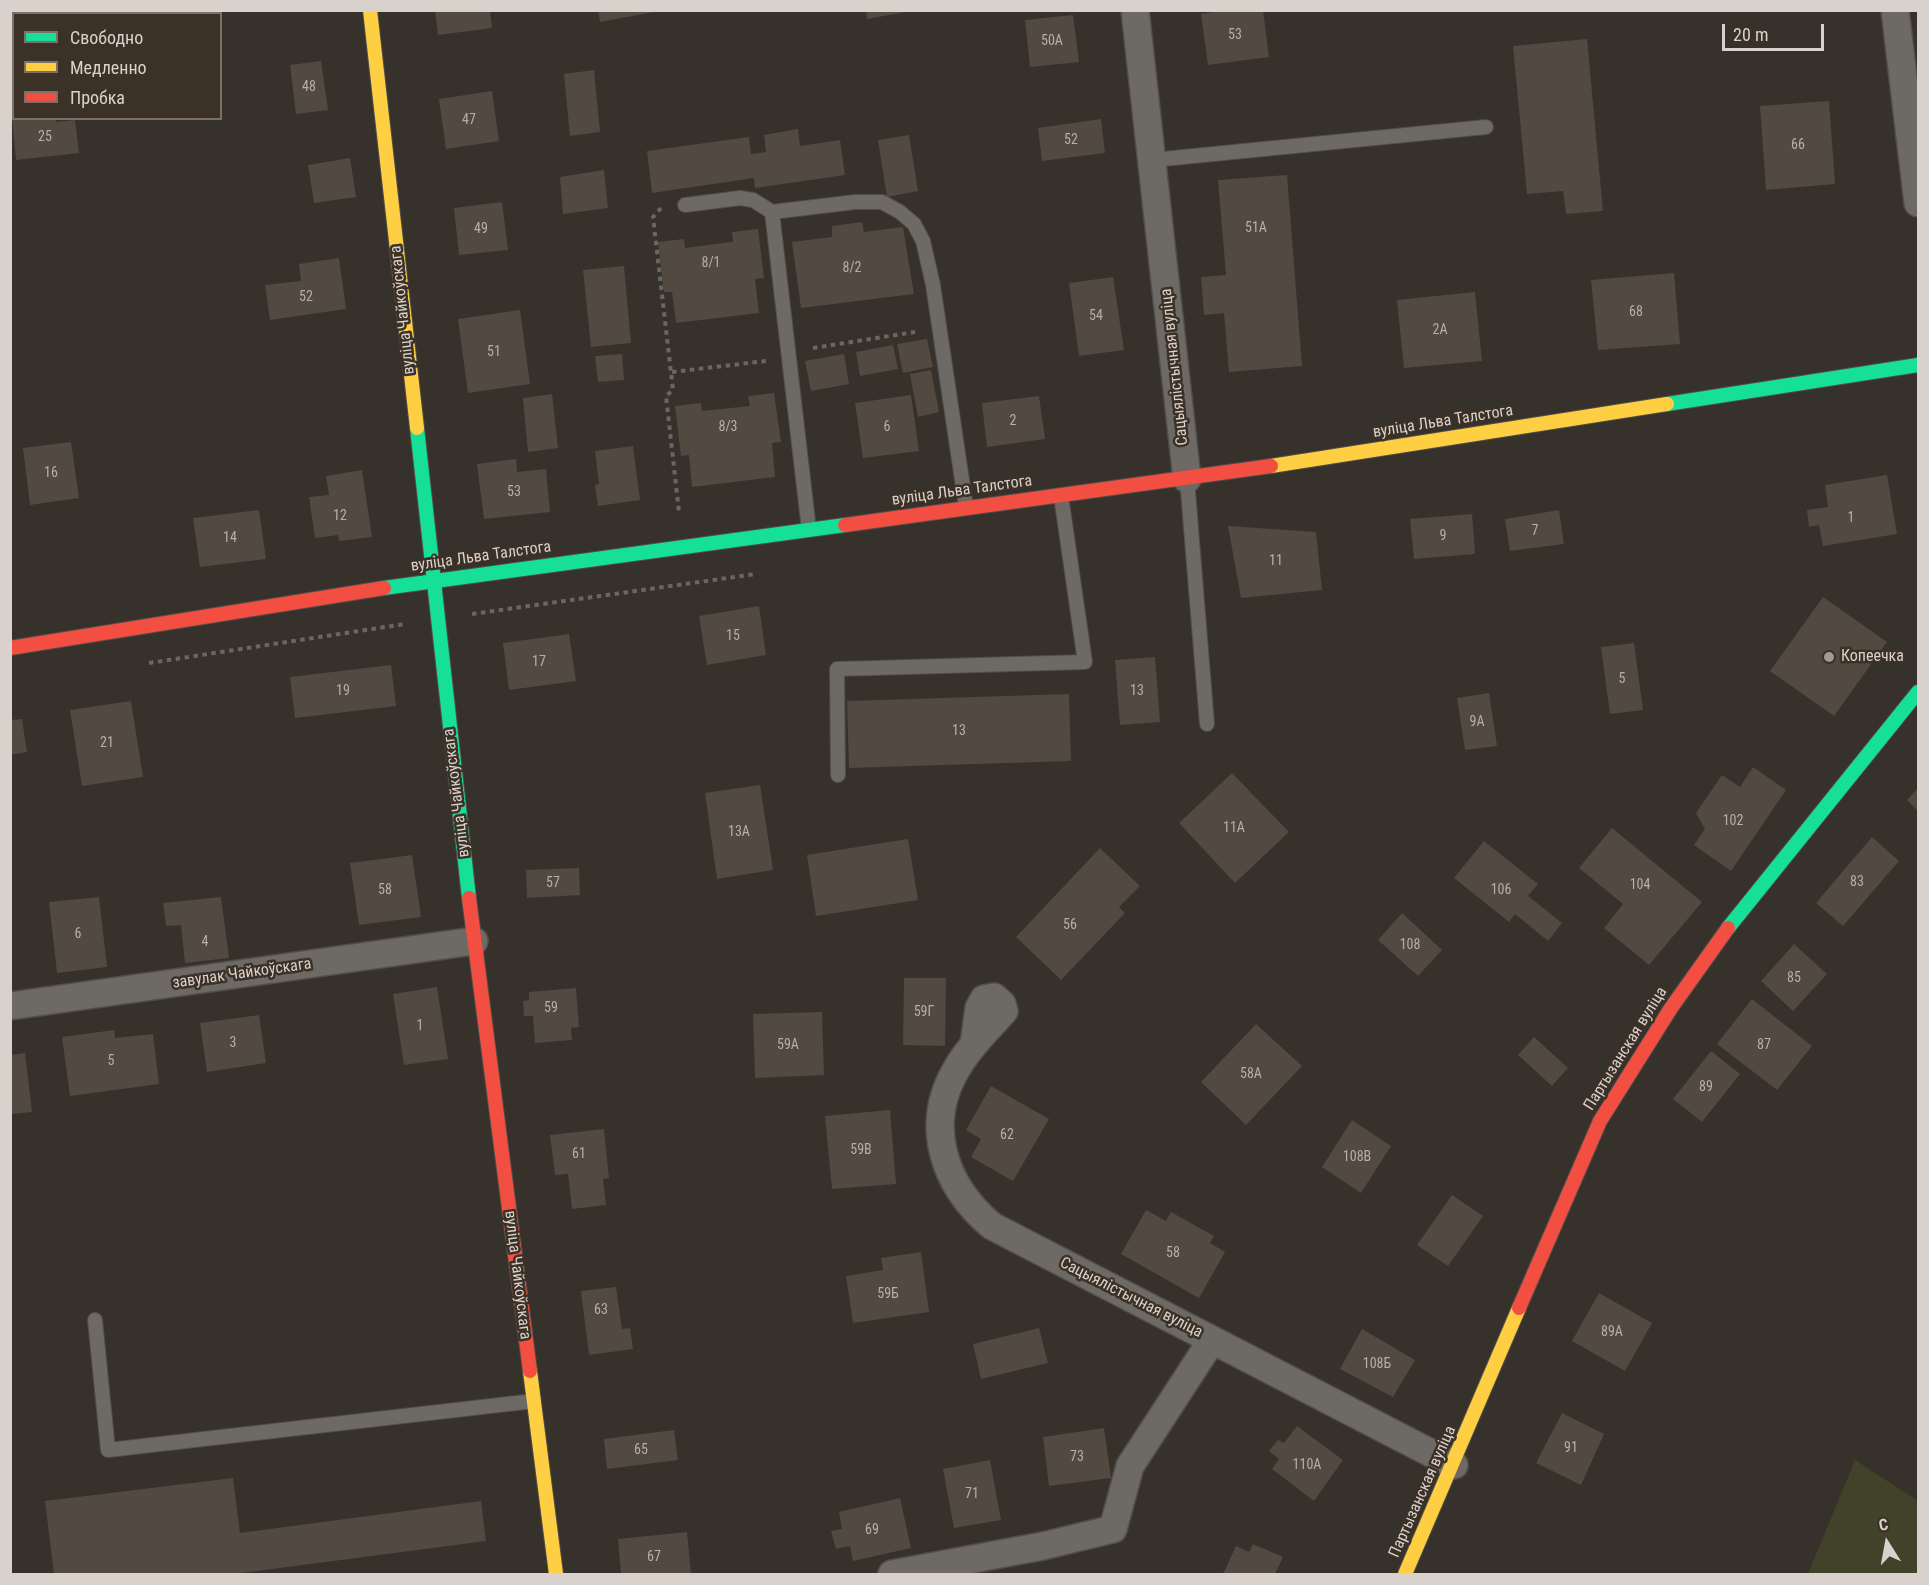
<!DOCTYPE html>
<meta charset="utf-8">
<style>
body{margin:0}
#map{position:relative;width:1929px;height:1585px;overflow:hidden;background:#37312b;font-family:"Roboto Condensed",sans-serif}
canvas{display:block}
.frame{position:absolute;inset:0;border:12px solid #d9d2cc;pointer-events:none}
.legend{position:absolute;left:12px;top:12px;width:210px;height:108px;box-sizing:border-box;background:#3c3126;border:2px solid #7b7168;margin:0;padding:8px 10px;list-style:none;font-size:18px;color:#d9d2cc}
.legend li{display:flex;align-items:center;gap:12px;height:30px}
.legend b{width:30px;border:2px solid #7b7168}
.north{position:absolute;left:1857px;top:1513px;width:60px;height:60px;-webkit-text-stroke:4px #3c3126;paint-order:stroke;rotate:349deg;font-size:16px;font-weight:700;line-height:24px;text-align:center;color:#d9d2cc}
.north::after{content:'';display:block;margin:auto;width:21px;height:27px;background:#d9d2cc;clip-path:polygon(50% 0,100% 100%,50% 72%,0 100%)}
.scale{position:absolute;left:1722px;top:24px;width:102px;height:27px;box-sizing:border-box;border:3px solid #d9d2cc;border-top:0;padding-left:8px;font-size:18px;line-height:21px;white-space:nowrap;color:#d9d2cc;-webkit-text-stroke:4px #3c3126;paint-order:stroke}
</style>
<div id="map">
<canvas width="1929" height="1585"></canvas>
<div class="frame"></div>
<ul class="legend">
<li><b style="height:8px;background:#16e098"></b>Свободно</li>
<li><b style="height:8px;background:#ffcf43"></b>Медленно</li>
<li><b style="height:8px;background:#f24e42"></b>Пробка</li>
</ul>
<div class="north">С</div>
<div class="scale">20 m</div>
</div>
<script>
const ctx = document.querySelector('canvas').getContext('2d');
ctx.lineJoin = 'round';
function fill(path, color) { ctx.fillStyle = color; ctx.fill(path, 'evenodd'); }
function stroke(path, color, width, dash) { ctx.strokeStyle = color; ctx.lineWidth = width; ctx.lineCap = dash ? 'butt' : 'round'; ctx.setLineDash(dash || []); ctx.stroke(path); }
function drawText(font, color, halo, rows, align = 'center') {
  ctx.font = font + ' "Roboto Condensed",sans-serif'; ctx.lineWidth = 5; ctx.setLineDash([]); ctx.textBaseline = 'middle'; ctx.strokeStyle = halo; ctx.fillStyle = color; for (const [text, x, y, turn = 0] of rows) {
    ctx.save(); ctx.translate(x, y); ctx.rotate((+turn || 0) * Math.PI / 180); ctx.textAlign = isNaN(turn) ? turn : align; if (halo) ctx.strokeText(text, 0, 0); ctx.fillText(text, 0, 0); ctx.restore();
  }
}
fill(new Path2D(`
 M1855 1460 1918 1501V1574H1808Z`), '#41422a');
fill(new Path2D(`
 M435 10H490L492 28 438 35Z
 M598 10H654V12L600 22Z
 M866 10H906V12L867 19Z
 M1227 10H1263L1269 57 1208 65 1201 14Z
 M1073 15 1079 62 1030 67 1025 20Z
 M1587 39 1603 211 1566 214 1563 191 1527 194 1513 46Z
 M321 61 328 110 296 114 290 65Z
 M594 70 600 132 570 136 564 74Z
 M492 91 499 141 446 149 439 99Z
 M10 97H14V118H55L56 122 75 120 79 153 16 160Z
 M1829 101 1835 184 1766 190 1760 106Z
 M1101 119 1105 153 1042 161 1038 128Z
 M798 129 800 146 840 140 845 175 755 188 754 178 652 193 647 151 749 137 751 154 766 152 764 135Z
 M909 135 918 191 887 197 878 140Z
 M350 158 356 197 314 203 308 165Z
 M604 170 608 208 563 214 560 177Z
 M1287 175 1302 366 1229 372 1224 313 1204 315 1201 277 1226 275 1218 180Z
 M502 202 508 250 459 255 454 208Z
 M862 222 864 232 903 227 914 294 801 308 792 242 832 237V226Z
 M758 229 764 278 755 279 759 313 676 323 672 292H664L658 242 684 239 685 248 723 243 733 242 732 232Z
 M339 258 346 309 270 320 265 285 301 281 299 264Z
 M624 266 631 343 591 347 583 270Z
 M1674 273 1680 344 1598 350 1591 280Z
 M1113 277 1124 350 1079 356 1069 283Z
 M1475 292 1482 361 1404 368 1397 300Z
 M520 310 530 384 468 393 458 319Z
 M927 339 933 367 903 373 897 344Z
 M893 345 898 369 860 376 856 352Z
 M622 354 624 380 598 382 595 356Z
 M844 354 849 384 811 391 805 361Z
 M931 370 939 412 918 417 910 374Z
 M774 393 781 442 772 443 775 477 692 487 689 455 681 456 675 406 701 403 702 411 750 406 748 396Z
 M552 394 558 448 528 452 523 398Z
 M911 395 919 451 863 458 855 403Z
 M1039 396 1045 439 987 447 982 403Z
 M71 442 79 498 30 505 23 448Z
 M633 446 640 500 598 506 595 485 599 484 595 451Z
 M516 459 517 472 546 469 550 512 484 519 477 464Z
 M362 470 372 537 339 541 338 535 315 538 309 497 329 495 326 476Z
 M1887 475 1897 534 1823 546 1819 525 1809 527 1807 510 1828 507 1825 485Z
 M259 510 266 559 200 567 193 518Z
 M1559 510 1564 544 1510 551 1505 519Z
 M1472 514 1475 554 1414 559 1410 519Z
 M1228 526 1316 532 1322 590 1241 598Z
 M1823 597 1887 642 1834 716 1770 671Z
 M759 606 766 655 707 665 699 616Z
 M569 634 576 681 509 690 503 643Z
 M1634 643 1643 710 1610 714 1601 647Z
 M1155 657 1160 722 1120 725 1115 660Z
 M391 665 396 706 295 718 290 677Z
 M1489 693 1497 746 1465 750 1457 698Z
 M1069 694 1071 761 849 768 847 701Z
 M131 701 143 777 82 786 70 710Z
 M22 719 27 752 10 755V720Z
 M1753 767 1786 790 1731 871 1694 845 1705 829 1696 813 1722 775 1740 787Z
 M1232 773 1289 832 1235 883 1179 823Z
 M760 785 773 870 717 879 705 793Z
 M1918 788V811L1907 800Z
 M1612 828 1702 902 1649 965 1604 928 1623 904 1579 868Z
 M1872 837 1899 861 1843 926 1816 903Z
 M908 839 918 900 816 916 807 855Z
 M1484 841 1538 884 1528 896 1562 923 1548 941 1515 914 1509 922 1454 878Z
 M1100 848 1140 886 1119 907 1125 913 1061 980 1016 937Z
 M412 855 421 917 359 925 350 863Z
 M579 868 580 895 527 898 526 870Z
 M99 897 107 967 57 973 49 902Z
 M221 897 229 958 185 963 181 925 166 926 163 903Z
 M1402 913 1442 950 1418 976 1378 940Z
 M1794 944 1827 974 1793 1011 1761 981Z
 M904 978H946L945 1046 903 1045Z
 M437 987 448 1059 404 1065 393 994Z
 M576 988 579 1027 571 1028 572 1040 535 1043 533 1016H524L523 1001 529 1000V992Z
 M1752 999 1812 1046 1777 1090 1717 1044Z
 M822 1012 824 1075 755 1078 753 1014Z
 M259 1015 266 1063 207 1072 200 1023Z
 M1256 1024 1302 1066 1246 1125 1201 1082Z
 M114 1030 115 1038 153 1034 159 1084 70 1096 62 1037Z
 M1534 1037 1568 1068 1552 1086 1518 1055Z
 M1711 1051 1740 1074 1702 1122 1673 1099Z
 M25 1053 32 1112 10 1114V1055Z
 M991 1086 1049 1119 1013 1181 971 1157 981 1139 966 1130Z
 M890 1110 896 1184 832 1189 825 1116Z
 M1352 1120 1391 1146 1361 1193 1322 1167Z
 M604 1129 609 1178 603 1179 606 1205 572 1209 568 1174 555 1175 550 1135Z
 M1452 1195 1483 1216 1448 1266 1417 1245Z
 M1146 1210 1166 1221 1171 1212 1214 1236 1210 1243 1225 1252 1199 1298 1121 1254Z
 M921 1252 929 1312 853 1323 846 1276 883 1270 881 1258Z
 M616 1287 622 1329 630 1328 633 1349 589 1355 581 1291Z
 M1599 1293 1652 1323 1625 1371 1572 1341Z
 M1039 1328 1048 1363 981 1379 973 1344Z
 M1362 1329 1415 1360 1393 1397 1340 1369Z
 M1562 1413 1604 1434 1581 1485 1536 1463Z
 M1297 1426 1343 1460 1314 1501 1272 1469 1279 1459 1269 1451 1278 1440 1284 1443Z
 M1104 1428 1111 1478 1049 1486 1043 1437Z
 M674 1430 678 1460 607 1469 604 1439Z
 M990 1460 1001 1520 954 1528 943 1469Z
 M233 1478 240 1533 481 1501 486 1541 234 1574H54L45 1501Z
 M900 1498 911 1548 853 1561 850 1546 836 1549 831 1531 842 1529 839 1512Z
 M687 1532 691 1574H621L618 1539Z
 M1253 1544 1283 1557 1275 1574H1223L1236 1546 1249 1552Z`), '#524940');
const lane = new Path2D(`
 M1153 160 1486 127
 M685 205 740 198 753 200 772 212 855 202H882L900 212 914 224 923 241 933 285 966 507
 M772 212 809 530
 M1187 479 1207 724
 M838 775 837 669 1085 662 1061 496
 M95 1320 108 1450 534 1401`);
const street = new Path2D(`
 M1135 10 1187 479
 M1895 10 1918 203
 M10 1006 474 941
 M974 1044 979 1008 984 999 994 997 1002 1004 1004 1011C988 1029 971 1045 959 1065 922 1123 943 1185 992 1226L1454 1465
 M892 1574 1043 1546 1113 1529 1130 1466 1212 1340`);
const fast = new Path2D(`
 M1667 404 1918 365
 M417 428 469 898
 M384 588 845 525
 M1728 928 1918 692`);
const slow = new Path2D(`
 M370 10 417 428
 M1271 466 1667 404
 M530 1371 556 1574
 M1405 1574 1519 1308`);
const jam = new Path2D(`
 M845 525 1271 466
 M10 648 384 588
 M469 898 530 1371
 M1519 1308 1600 1121 1671 1008 1728 928`);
stroke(lane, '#524d49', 16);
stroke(street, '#524d49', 30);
stroke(fast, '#524d49', 16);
stroke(slow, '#524d49', 16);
stroke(jam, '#524d49', 16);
stroke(new Path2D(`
 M661 208 653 217 673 390 666 396 679 512
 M813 348 915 332
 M672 372 766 361
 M472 614 756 574
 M149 663 405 624`), '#6a6661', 4, [4.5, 4.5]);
stroke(lane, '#6d6965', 14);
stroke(street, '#6d6965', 27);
stroke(fast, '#16e098', 14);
stroke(slow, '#ffcf43', 14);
stroke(jam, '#f24e42', 14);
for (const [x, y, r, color] of [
 [1829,657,6,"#a09a94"]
]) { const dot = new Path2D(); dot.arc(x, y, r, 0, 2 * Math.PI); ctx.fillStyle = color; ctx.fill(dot); stroke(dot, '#3c3126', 2); }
drawText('14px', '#b7b0a9', null, [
 ["53",1235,35],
 ["50А",1052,41],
 ["48",309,87],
 ["47",469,120],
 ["25",45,137],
 ["52",1071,140],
 ["66",1798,145],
 ["51А",1256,228],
 ["49",481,229],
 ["8/1",711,263],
 ["8/2",852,268],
 ["52",306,297],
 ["68",1636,312],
 ["54",1096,316],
 ["2А",1440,330],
 ["51",494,352],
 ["2",1013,421],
 ["8/3",728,427],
 ["6",887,427],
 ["16",51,473],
 ["53",514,492],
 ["12",340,516],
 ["1",1851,518],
 ["7",1535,531],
 ["9",1443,536],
 ["14",230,538],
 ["11",1276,561],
 ["15",733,636],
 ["17",539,662],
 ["5",1622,679],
 ["19",343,691],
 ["13",1137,691],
 ["9А",1477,722],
 ["13",959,731],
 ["21",107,743],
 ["102",1733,821],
 ["11А",1234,828],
 ["13А",739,832],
 ["83",1857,882],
 ["57",553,883],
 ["104",1640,885],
 ["58",385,890],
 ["106",1501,890],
 ["56",1070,925],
 ["6",78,934],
 ["4",205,942],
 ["108",1410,945],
 ["85",1794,978],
 ["59",551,1008],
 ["59Г",924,1012],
 ["1",420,1026],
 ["3",233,1043],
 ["59А",788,1045],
 ["87",1764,1045],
 ["5",111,1061],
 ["58А",1251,1074],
 ["89",1706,1087],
 ["62",1007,1135],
 ["59В",861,1150],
 ["61",579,1154],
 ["108В",1357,1157],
 ["58",1173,1253],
 ["59Б",888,1294],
 ["63",601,1310],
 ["89А",1612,1332],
 ["108Б",1377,1364],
 ["91",1571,1448],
 ["65",641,1450],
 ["73",1077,1457],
 ["110А",1307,1465],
 ["71",972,1494],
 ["69",872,1530],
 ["67",654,1557]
]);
drawText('16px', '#d9d2cc', '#3c3126', [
 ["вуліца Чайкоўскага",403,310,-96],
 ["Сацыялістычная вуліца",1175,367,-96],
 ["вуліца Льва Талстога",1443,422,-9],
 ["вуліца Льва Талстога",962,491,-8],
 ["вуліца Льва Талстога",481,557,-8],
 ["вуліца Чайкоўскага",457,793,-97],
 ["завулак Чайкоўскага",242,974,-8],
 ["Партызанская вуліца",1626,1049,-58],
 ["вуліца Чайкоўскага",517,1275,83],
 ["Сацыялістычная вуліца",1131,1298,27],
 ["Партызанская вуліца",1423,1492,-66]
]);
drawText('16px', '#d9d2cc', '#3c3126', [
 ["Копеечка",1841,657]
], 'left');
</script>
